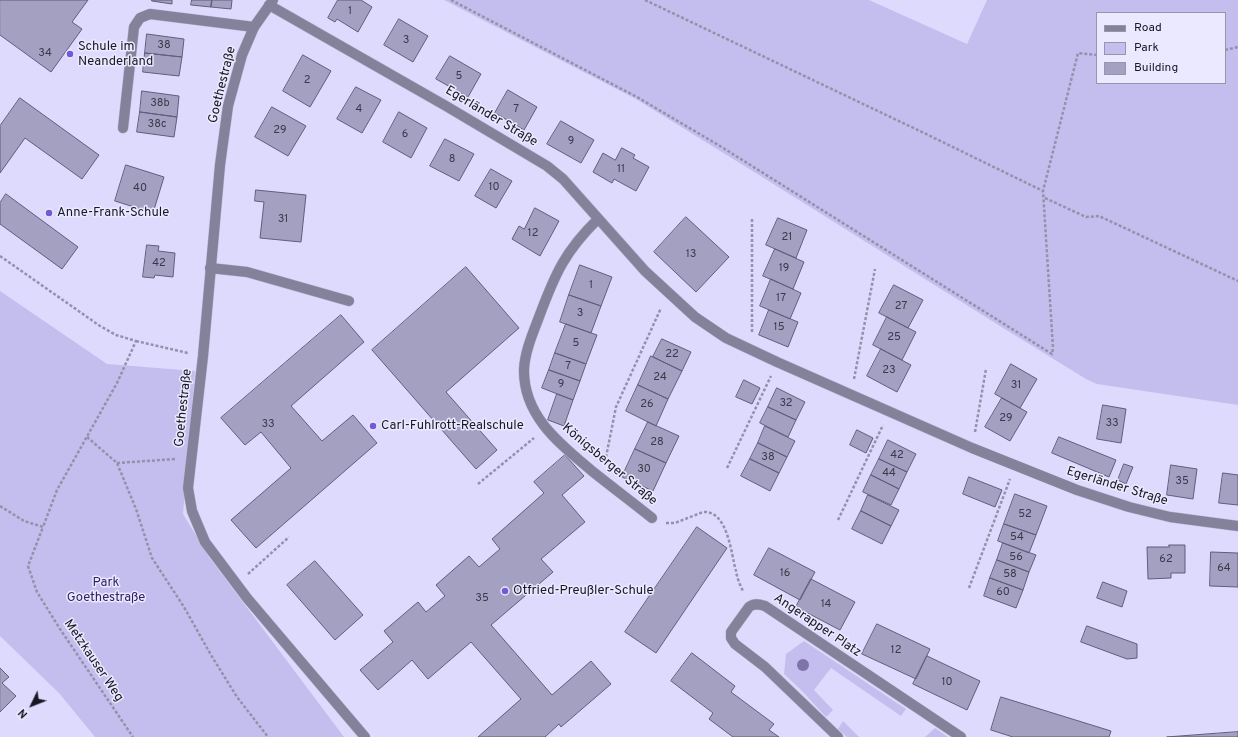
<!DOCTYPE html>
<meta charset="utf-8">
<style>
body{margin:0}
#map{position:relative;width:1238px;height:737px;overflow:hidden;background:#dedafd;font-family:Overpass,sans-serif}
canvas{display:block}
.legend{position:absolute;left:1096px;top:12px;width:130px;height:72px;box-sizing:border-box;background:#ebe9ff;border:1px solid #9795a7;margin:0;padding:5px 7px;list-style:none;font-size:12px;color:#181723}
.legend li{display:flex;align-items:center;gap:8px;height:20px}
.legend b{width:20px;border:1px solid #9795a7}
.north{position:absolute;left:12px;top:685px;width:40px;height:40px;-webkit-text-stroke:3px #ebe9ff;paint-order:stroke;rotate:227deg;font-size:11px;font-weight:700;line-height:16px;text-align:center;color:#181723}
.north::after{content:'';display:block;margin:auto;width:14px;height:18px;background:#181723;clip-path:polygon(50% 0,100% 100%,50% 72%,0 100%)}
</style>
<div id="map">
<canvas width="1238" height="737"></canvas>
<ul class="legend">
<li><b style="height:5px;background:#84829a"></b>Road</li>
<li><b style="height:11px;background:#c3beee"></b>Park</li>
<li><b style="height:11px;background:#a3a0c1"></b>Building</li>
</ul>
<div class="north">N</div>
</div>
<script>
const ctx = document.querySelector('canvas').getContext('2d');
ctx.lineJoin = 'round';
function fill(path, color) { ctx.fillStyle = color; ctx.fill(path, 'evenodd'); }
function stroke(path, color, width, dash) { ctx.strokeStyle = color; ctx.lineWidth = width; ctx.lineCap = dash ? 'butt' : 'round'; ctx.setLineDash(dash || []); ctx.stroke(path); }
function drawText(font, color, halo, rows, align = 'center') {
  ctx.font = font + ' Overpass,sans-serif'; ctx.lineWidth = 3; ctx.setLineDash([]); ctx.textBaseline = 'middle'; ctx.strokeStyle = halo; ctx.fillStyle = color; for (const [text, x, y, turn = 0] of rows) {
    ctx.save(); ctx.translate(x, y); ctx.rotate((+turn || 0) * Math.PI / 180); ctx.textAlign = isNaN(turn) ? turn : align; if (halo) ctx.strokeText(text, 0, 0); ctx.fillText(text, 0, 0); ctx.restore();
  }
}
fill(new Path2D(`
 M444 0H869L967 44 987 0H1238V405L1097 384 1086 379 1000 326 759 175 636 99ZM1097 13H1225V83H1097Z
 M0 291 107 364 195 371 183 514 209 557 344 737H95L59 693 0 636Z
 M804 641 906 709 901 716 831 668 814 690 833 710 826 717 802 691 784 674 786 654Z
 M843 721 859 737H847L838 729Z
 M935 728 948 737H925Z`), '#c3beee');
const building = new Path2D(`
 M0 0H88L72 22 82 29 51 72 0 35Z
 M152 0H172V4L152 1Z
 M192 0H212L211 7 191 5Z
 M212 0H232L231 9 211 7Z
 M338 0H361L372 7 358 32 337 19 335 22 328 18Z
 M399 19 428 36 413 62 384 45Z
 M147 34 184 39 182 57 145 53Z
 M145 53 182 57 179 76 143 72Z
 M303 55 331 71 310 107 283 91Z
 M450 56 481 74 468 97 436 79Z
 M356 87 381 100 362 133 337 119Z
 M508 90 537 107 524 130 495 113Z
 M142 91 179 96 177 117 140 112Z
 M20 98 99 155 82 179 25 138 0 173V126Z
 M272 107 306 126 288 156 255 137Z
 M140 112 177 117 174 137 137 132Z
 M399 112 427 128 411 158 383 142Z
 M561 121 594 140 581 163 547 144Z
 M445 139 474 154 459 181 430 166Z
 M622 148 635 155 633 158 649 167 636 191 614 179 612 183 593 172 603 153 615 160Z
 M126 165 164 177 153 213 115 201Z
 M491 169 512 181 496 208 475 196Z
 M256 190 306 195 301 242 260 238 264 202 255 201Z
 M6 194 78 247 62 269 0 224V203Z
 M535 208 559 221 540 256 512 239 519 226 524 229Z
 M686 217 729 257 696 292 654 252Z
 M778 218 807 230 796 258 766 245Z
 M147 245 159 246 158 251 175 253 173 277 155 275 154 278 143 277Z
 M775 249 804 262 793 289 763 276Z
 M580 265 612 277 601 306 569 295Z
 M466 267 519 328 446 392 497 450 476 469 372 350Z
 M771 279 801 293 790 319 760 306Z
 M894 285 923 300 908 328 879 313Z
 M569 295 601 306 591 333 560 322Z
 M769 310 798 322 788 347 759 335Z
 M341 315 364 342 291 406 322 441 353 415 377 443 256 548 231 520 291 468 261 432 245 445 221 418Z
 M887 317 916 332 902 360 873 345Z
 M566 324 597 335 586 364 555 353Z
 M662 339 691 352 682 371 653 357Z
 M881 349 911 365 897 392 867 376Z
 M555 353 586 364 580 381 549 370Z
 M651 356 682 371 668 399 638 385Z
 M1011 364 1037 379 1020 408 995 394Z
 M549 370 580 381 573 400 542 388Z
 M744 380 760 388 752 404 736 397Z
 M638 385 668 399 656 426 626 411Z
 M777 388 805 402 796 420 768 407Z
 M557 394 573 400 564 426 548 420Z
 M1002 398 1027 412 1010 441 985 427Z
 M1103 405 1126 409 1121 443 1097 439Z
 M768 407 796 420 788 437 760 423Z
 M648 422 679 436 666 463 635 449Z
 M765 426 795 441 787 457 758 443Z
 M857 430 873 438 866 453 850 445Z
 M1059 437 1116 460 1109 477 1052 453Z
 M888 440 916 454 907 472 879 459Z
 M758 443 787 457 779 473 750 459Z
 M635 449 666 463 653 491 622 477Z
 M565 455 584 476 562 495 585 522 541 559 553 572 491 625 552 695 591 661 611 684 561 727 559 724 545 737H478L521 699 471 642 428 679 412 660 378 690 360 670 393 642 384 631 418 602 426 612 445 596 436 585 469 556 479 567 500 549 492 539 544 493 534 482Z
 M750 459 779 473 770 491 741 476Z
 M879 459 907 472 899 489 871 475Z
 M1124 464 1133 467 1126 484 1118 480Z
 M1171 465 1197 469 1193 499 1167 495Z
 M1223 473 1238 475V505L1219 503Z
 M871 475 899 489 891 505 863 492Z
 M969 477 1002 490 995 507 963 494Z
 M1015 494 1047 506 1036 535 1004 524Z
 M868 495 899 510 891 526 861 511Z
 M861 511 891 526 882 544 852 529Z
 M1004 524 1036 535 1029 553 998 541Z
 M697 527 727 548 656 653 625 632Z
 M1003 543 1036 555 1029 572 997 560Z
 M1169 545H1185V573H1171V578L1148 579 1147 547H1169Z
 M769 548 815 572 800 600 754 575Z
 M1211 552 1238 553V587L1210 586Z
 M997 560 1029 572 1023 590 990 578Z
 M315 561 363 615 335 640 287 585Z
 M990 578 1023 590 1016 608 984 596Z
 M811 579 855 602 840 630 796 607Z
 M1103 582 1127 591 1122 607 1097 598Z
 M877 624 930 649 916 679 862 654Z
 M1087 626 1137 644V658L1127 659 1081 642Z
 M692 653 735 686 731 692 774 724 769 730 779 737H733L709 719 713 713 671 681Z
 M927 656 980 681 967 710 913 684Z
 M0 668 9 677 2 683 16 696 0 712Z
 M1001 697 1111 731 1109 737H1013L991 730Z
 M1238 732V737H1167Z`);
fill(building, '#a3a0c1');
stroke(building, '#615d7b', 1);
const lane = new Path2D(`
 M123 128 134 27 140 18 150 14 254 27
 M210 268 247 272 349 301`);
const street = new Path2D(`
 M273 0 254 27 242 55 228 106 220 165 203 356 188 488 192 511 205 542 247 598 365 737
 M269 5 446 106 547 166 563 179 645 271 695 317 726 338 777 362 972 448 1077 490 1129 507 1170 517 1238 526
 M598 219C565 251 555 274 539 317 533 333 525 351 524 369 523 416 560 444 592 471 612 487 632 502 652 518
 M838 737 765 667 735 644 731 638V632L749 607C754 603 759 604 765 606L961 737`);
stroke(lane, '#bab7d6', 11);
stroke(street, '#bab7d6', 11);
stroke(new Path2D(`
 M451 0 637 97 720 146 1052 354 1053 348 1043 191 1078 53 1097 55
 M645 0 924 133 1043 191
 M1225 50 1238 47
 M1045 198 1086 217 1099 216 1238 281
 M0 256 100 326 116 335 136 341 117 383 57 490 43 527
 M752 332V219
 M136 341 188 353
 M854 379 875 269
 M975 432 986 369
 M87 437 117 463 136 509 152 558 184 607 211 655 237 697 268 737
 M605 462 616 407 661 308
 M117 463 176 459
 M727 468 771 376
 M478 484 534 438
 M0 506 24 521 43 527 28 566 37 592 60 629 133 737
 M838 520 883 425
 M666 523H675L703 512C728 510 731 554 736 571 737 578 740 585 743 591
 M248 574 289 537
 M969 588 1010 479`), '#9491ab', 2.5, [3, 2]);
stroke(lane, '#84829a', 10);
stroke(street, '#84829a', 10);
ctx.fillStyle = '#7f74a8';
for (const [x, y] of [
 [803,665]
]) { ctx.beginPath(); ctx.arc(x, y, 6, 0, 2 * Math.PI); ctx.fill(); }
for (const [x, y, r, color] of [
 [70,54,4,"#7559d4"],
 [49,213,4,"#7559d4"],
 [373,426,4,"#7559d4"],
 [505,591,4,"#7559d4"]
]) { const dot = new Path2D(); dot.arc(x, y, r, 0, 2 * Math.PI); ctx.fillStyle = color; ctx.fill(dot); stroke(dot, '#ebe9ff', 1.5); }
drawText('11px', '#3b394a', null, [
 ["1",350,12],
 ["3",406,41],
 ["38",164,46],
 ["34",45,54],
 ["5",459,77],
 ["2",307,81],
 ["38b",160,104],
 ["4",359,110],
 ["7",516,110],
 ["38c",157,125],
 ["29",280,131],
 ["6",405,135],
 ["9",571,142],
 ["8",452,160],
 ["11",621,170],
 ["10",494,188],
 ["40",140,189],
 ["31",283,220],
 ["12",533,234],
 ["21",787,238],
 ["13",691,255],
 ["42",159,264],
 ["19",784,269],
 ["1",591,286],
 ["17",781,299],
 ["27",901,307],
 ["3",580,314],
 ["15",779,328],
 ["25",894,338],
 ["5",576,344],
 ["22",672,355],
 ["7",568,367],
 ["23",889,371],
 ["24",660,378],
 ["9",561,385],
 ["31",1016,386],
 ["32",786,404],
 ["26",647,405],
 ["29",1006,419],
 ["33",1112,424],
 ["33",268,425],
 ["28",657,443],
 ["42",897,456],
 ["38",768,458],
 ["30",644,470],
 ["44",889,474],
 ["35",1182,482],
 ["52",1025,515],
 ["54",1017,538],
 ["56",1016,558],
 ["62",1166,560],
 ["64",1224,569],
 ["16",785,574],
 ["58",1010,575],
 ["60",1003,593],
 ["35",482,599],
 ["14",826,605],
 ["12",896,651],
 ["10",947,683]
]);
drawText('13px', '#181723', '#ebe9ff', [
 ["Schule im",78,47],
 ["Neanderland",78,62],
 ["Anne-Frank-Schule",57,213],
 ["Carl-Fuhlrott-Realschule",381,426],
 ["Otfried-Preußler-Schule",513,591]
], 'left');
drawText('13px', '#181723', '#ebe9ff', [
 ["Goethestraße",223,85,-76],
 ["Egerländer Straße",491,117,31],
 ["Goethestraße",184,408,-84],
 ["Königsberger Straße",609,465,40],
 ["Egerländer Straße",1117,487,17],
 ["Angerapper Platz",817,626,34],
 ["Metzkauser Weg",93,661,56]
]);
drawText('13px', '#312162', '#ebe9ff', [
 ["Park",106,583],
 ["Goethestraße",106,598]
]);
</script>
